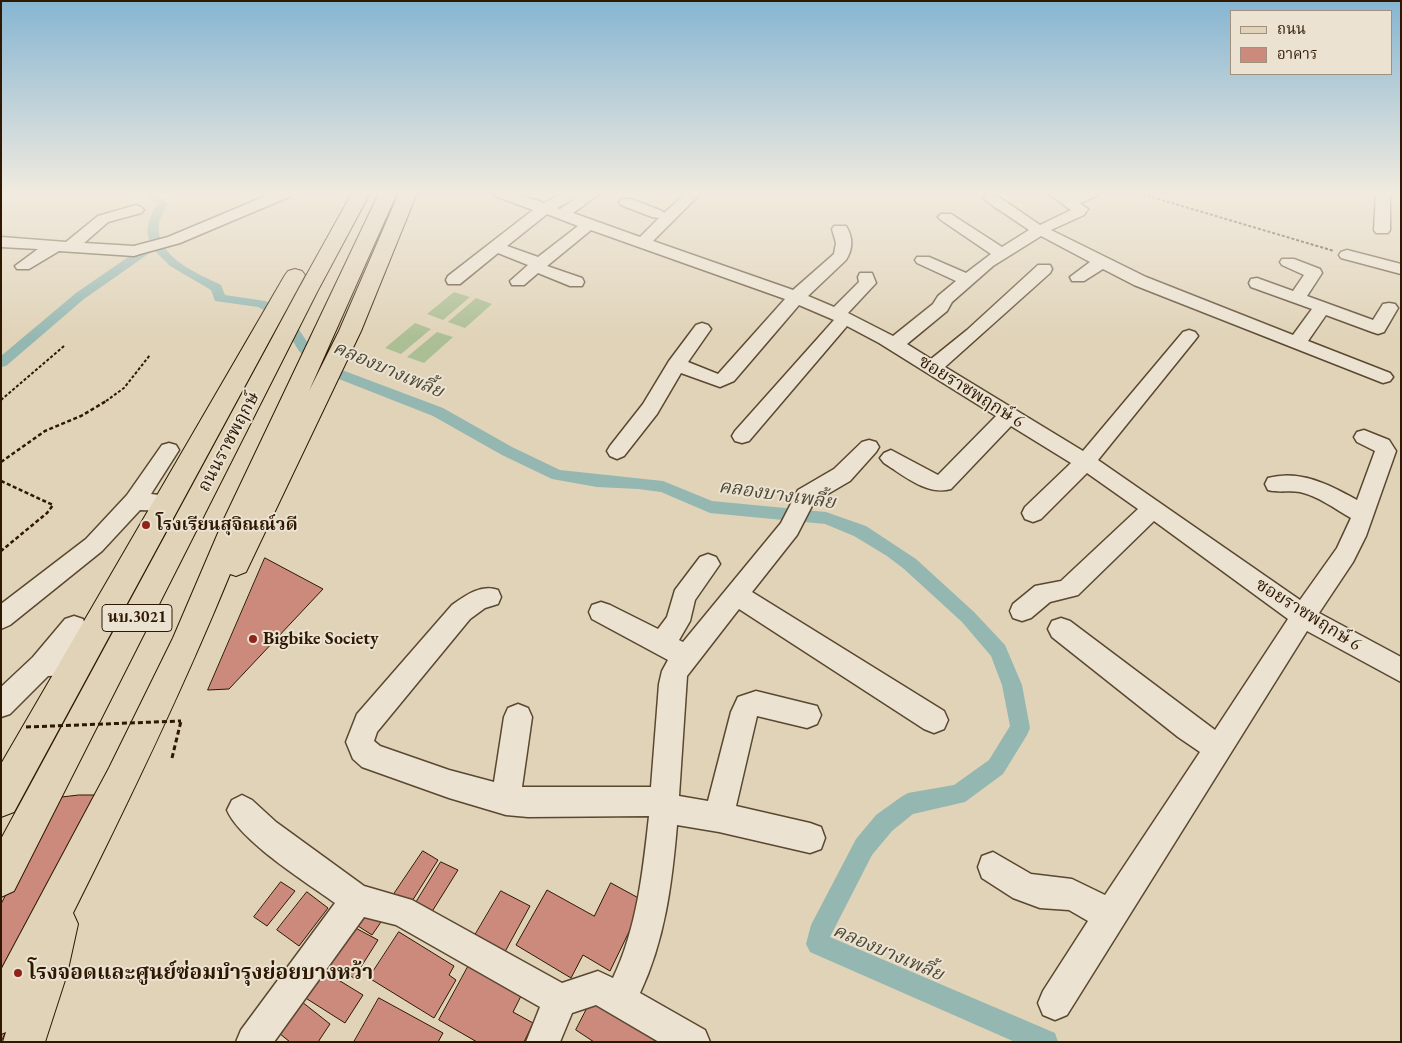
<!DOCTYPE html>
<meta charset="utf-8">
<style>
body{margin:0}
#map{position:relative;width:1402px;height:1043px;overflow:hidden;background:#e0d3b8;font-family:"EB Garamond","Noto Serif Thai",serif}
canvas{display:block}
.frame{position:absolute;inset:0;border:2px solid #2e1801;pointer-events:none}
.legend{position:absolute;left:1230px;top:10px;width:162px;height:65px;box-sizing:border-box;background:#ebe2d1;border:1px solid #9f917e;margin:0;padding:6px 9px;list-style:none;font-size:15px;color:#2e1801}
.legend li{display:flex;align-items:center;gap:10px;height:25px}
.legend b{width:25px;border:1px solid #9f917e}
</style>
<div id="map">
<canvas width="1402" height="1043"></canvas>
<div class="frame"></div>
<ul class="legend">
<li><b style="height:6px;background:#e0d3b8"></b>ถนน</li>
<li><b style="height:14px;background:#cc8a7d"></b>อาคาร</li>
</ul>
</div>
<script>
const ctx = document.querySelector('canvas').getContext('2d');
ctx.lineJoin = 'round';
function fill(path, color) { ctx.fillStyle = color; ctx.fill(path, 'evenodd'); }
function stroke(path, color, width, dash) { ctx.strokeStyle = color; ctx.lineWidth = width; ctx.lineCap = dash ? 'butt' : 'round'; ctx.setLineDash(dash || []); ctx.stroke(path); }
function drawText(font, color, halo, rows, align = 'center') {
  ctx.font = font + ' "EB Garamond","Noto Serif Thai",serif'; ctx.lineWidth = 4; ctx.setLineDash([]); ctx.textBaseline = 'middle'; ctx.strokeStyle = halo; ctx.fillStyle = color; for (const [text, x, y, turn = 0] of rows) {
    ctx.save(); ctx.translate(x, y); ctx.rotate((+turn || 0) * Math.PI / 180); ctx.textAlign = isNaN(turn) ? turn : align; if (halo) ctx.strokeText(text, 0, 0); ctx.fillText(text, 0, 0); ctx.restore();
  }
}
fill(new Path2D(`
 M454 292 470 297 443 320 427 314Z
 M476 298 492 304 465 328 448 322Z
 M415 323 431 329 401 354 385 348Z
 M437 332 453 337 424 363 407 357Z`), '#acbe94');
fill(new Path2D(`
 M147 193H159L157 196 168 203C165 210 160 217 159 224 155 257 198 274 221 285L225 295 265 301 287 311 309 345 326 364 443 408 512 447 560 470 663 481 712 501 826 512 866 526 916 559 974 612 1005 645 1022 685 1030 728 1027 735 1003 774 965 802 913 814 892 831 872 855 830 937 1055 1033 1058 1042H1015L810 952 806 944 811 925 856 839 876 815 901 797 908 793 954 785 989 760 1010 726 1002 685 991 656 962 622 904 569 887 556 854 536 825 524 710 513 661 492 638 489 597 487 552 479 502 455 433 416 316 370 299 351 278 317 258 307 215 301 211 290 170 266 154 250 84 299 6 366 1 367V356L76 293 150 242C144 227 150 217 157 204L145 196Z`), '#94b7b2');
const building = new Path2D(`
 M265 558 323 589 229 689 208 690Z
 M79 795H101L116 798 1 1042V904L56 798Z
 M423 851 438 860 409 906 392 897Z
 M441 862 458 870 428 918 412 909Z
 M281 882 295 891 267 926 254 917Z
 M611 883 644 901 610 971 583 955 571 978 516 945 547 890 594 916Z
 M501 891 530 906 501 959 471 942Z
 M307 892 328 908 299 946 277 930Z
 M367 913 381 922 372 935 358 926Z
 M348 924 378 940 354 978 324 961Z
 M399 932 454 966 449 975 456 980 434 1018 369 978Z
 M469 965 522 994 513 1012 533 1023 524 1042H477L439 1020Z
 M322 970 363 995 345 1023 304 997Z
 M594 995 666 1042H594L576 1030Z
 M297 998 330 1024 318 1042H290L274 1029Z
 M379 998 443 1033 438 1042H354Z`);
fill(building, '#cc8a7d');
stroke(building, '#2e1801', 1);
const minor = new Path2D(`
 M273 193H293L291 196 180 243 140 254 134 256 59 251 29 269H17L15 266 38 249 1 247V237L66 242 98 216 136 205 141 207 144 210 141 213 108 222 84 243 134 246 168 237Z
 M493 193H514L544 203 563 193H581L579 196 584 193H601L573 213 640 237 659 218 652 217 621 205 619 202 621 199H631L662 211 664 213 686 193H701L653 241 793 290 834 254 836 243 832 229 834 226H846C853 237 853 249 846 260L808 296 834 307 859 282 858 277 860 273H872L876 283 848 313 893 336 933 304 938 296 956 281 917 263 915 260 917 257H929L966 273 991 254 941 220 938 217 941 214H951L1002 247 1029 230 986 201 984 198 986 195H996L1040 225 1071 210 1047 193H1064L1070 196 1079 193H1099L1097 196 1080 203 1088 209 1084 215 1051 230 1146 277 1293 335 1312 309 1251 287 1249 283 1251 279 1257 278 1293 291 1304 275 1282 265 1280 262 1282 259H1294L1320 269 1322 273 1307 296 1373 320 1383 304 1389 303 1395 304 1398 308 1384 332 1378 334 1372 332 1326 315 1308 341 1390 373 1393 377 1390 381 1383 383 1134 285 1103 269 1084 281H1072L1070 277 1090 262 1041 236 993 266 952 302 947 311 907 344 931 359 967 330 1038 265H1050L1052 269 1050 273 945 367 1083 451 1183 332 1189 330 1195 332 1198 336 1195 340 1098 460 1300 600 1337 548 1351 518C1335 509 1318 496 1300 492 1289 490 1279 493 1268 490L1265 484 1268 478C1300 469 1330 485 1357 500L1375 451 1357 442 1354 437 1357 432 1364 430 1389 440 1396 451 1366 536 1353 562 1319 613 1401 657V682L1307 631 1067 1015 1055 1020 1043 1015 1038 1003 1043 991 1088 921 1069 910 1040 908 1013 898 982 878 978 867 982 856 993 852 1031 874 1072 879 1105 895 1200 752 1178 737 1052 637 1048 629 1052 621 1061 618 1070 621 1215 730 1288 619 1154 521 1078 595 1050 602 1031 618 1022 621 1013 618 1010 611 1013 604 1035 586 1061 581 1138 509 1087 473 1041 519 1033 522 1025 519 1022 513 1025 507 1071 463 1011 426 951 489C927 496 903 475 884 463L880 458 884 453 891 450 938 475 996 416 879 343 847 326 749 441 742 443 735 441 732 436 735 431 834 320 799 305 734 381 720 387 681 373 657 414 624 456 617 459 610 456 607 451 610 446 643 404 669 361 696 325 702 323 708 325 711 329 688 362 718 374 785 299 591 230 547 266 582 278 584 282 582 286H570L538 273 524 285H512L510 281 528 265 498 253 460 284H448L446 280 448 276 533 210 495 196ZM579 196 560 209 557 208ZM547 214 578 226 538 257 507 246Z
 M1376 193H1390V230L1388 233H1376L1374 230Z
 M1347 250 1401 264V274L1341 258 1339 255 1341 252Z
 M869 440 876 442 879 447 876 452 850 481 814 502 797 535 752 592 944 711 948 720 944 729 934 733 924 729 739 609 687 676 679 796 708 801 731 712 738 697 756 691 817 706 821 715 817 724 807 728 757 716 736 806 810 823 821 827 825 838 821 849 810 853 719 832 677 825C672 883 665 940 640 993L705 1030 710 1042H659L596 1005 572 1013 560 1042H526L540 1007 396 925 364 917 274 1042H236L241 1030 335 903C306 882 240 841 227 810L232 800 242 795 252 800 276 822 364 886 412 900 562 983 598 971 613 978C637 928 643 871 649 816L528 817 506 815 449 798 362 767 353 759 346 742 357 714 452 605C466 595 481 584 498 590L501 597 498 604 485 608 470 619 377 732 374 741 380 746 449 770 494 782 504 717 508 708 518 704 528 708 532 717 522 787H651L659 684 662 671 668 660 592 619 589 612 592 605 601 602 610 605 658 629 667 617 675 590 700 557 708 554 716 557 720 564 695 600 690 621 679 640 683 642 781 523 798 490 834 469 862 442Z
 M169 443 176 445 179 450 151 494 176 497 179 503 176 509 168 511 140 510 102 551 10 625 1 629V604L86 539 127 495 162 445Z
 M74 616 83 619 86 627 69 652 75 651 84 655 88 663 84 671 75 675 48 676 10 714 1 717V687L33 657 65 619Z`);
const major = new Path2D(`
 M352 193H370L317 292 14 891 1 897V839L297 292Z
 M379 193H397L309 391 339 331 399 193H417L361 331 246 572 236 576 230 574C183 689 129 801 73 913L78 924 67 974 45 1042H3L6 1032 1 1034V970L109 768 173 638 224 519Z
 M295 269 302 271 305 275 14 812 1 817V764L285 275 288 271Z`);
stroke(minor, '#5a472f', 3);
stroke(major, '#2e1801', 2);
stroke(new Path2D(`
 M1138 193 1334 251
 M1 400 64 346
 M106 401 124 388 150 355`), '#2e1801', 2, [3, 2]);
stroke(new Path2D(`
 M1 462 45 431 81 416 108 400
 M1 481 53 505 47 513 1 551`), '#2e1801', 2.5, [4, 2.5]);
stroke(new Path2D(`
 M172 758 181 721`), '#2e1801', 3, [5, 3]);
fill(minor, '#ebe2d1');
fill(major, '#e0d3b8');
stroke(new Path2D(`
 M26 727 181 721`), '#2e1801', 3, [5, 3]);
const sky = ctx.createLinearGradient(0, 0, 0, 339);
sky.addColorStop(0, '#86b5d2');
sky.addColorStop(0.57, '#f1ebdf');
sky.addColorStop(1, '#f1ebdf00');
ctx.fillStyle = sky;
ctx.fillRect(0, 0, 1402, 339);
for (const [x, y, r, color] of [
 [146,525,5,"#8f2418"],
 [253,639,5,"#8f2418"],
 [18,973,5,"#8f2418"]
]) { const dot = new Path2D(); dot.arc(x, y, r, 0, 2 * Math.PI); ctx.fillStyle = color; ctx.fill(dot); stroke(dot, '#ebe2d1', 2); }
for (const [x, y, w] of [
 [137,618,70]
]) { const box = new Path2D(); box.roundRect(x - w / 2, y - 13.5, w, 27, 4); ctx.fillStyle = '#ebe2d1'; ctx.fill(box); stroke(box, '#2e1801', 1); }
drawText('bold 16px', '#2e1801', null, [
 ["นบ.3021",137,618]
]);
drawText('18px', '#2e1801', '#ebe2d1', [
 ["ซอยราชพฤกษ์ 6",971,392,32],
 ["ถนนราชพฤกษ์",229,442,-62],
 ["ซอยราชพฤกษ์ 6",1308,615,32]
]);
drawText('bold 18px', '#2e1801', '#ebe2d1', [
 ["โรงเรียนสุจิณณ์วดี",156,525],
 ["Bigbike Society",263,639]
], 'left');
drawText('italic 19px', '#4d4836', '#ebe2d1', [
 ["คลองบางเพลี้ย",388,370,23],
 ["คลองบางเพลี้ย",777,495,8],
 ["คลองบางเพลี้ย",888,953,23]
]);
drawText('bold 21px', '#2e1801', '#ebe2d1', [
 ["โรงจอดและศูนย์ซ่อมบำรุงย่อยบางหว้า",28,973]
], 'left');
</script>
